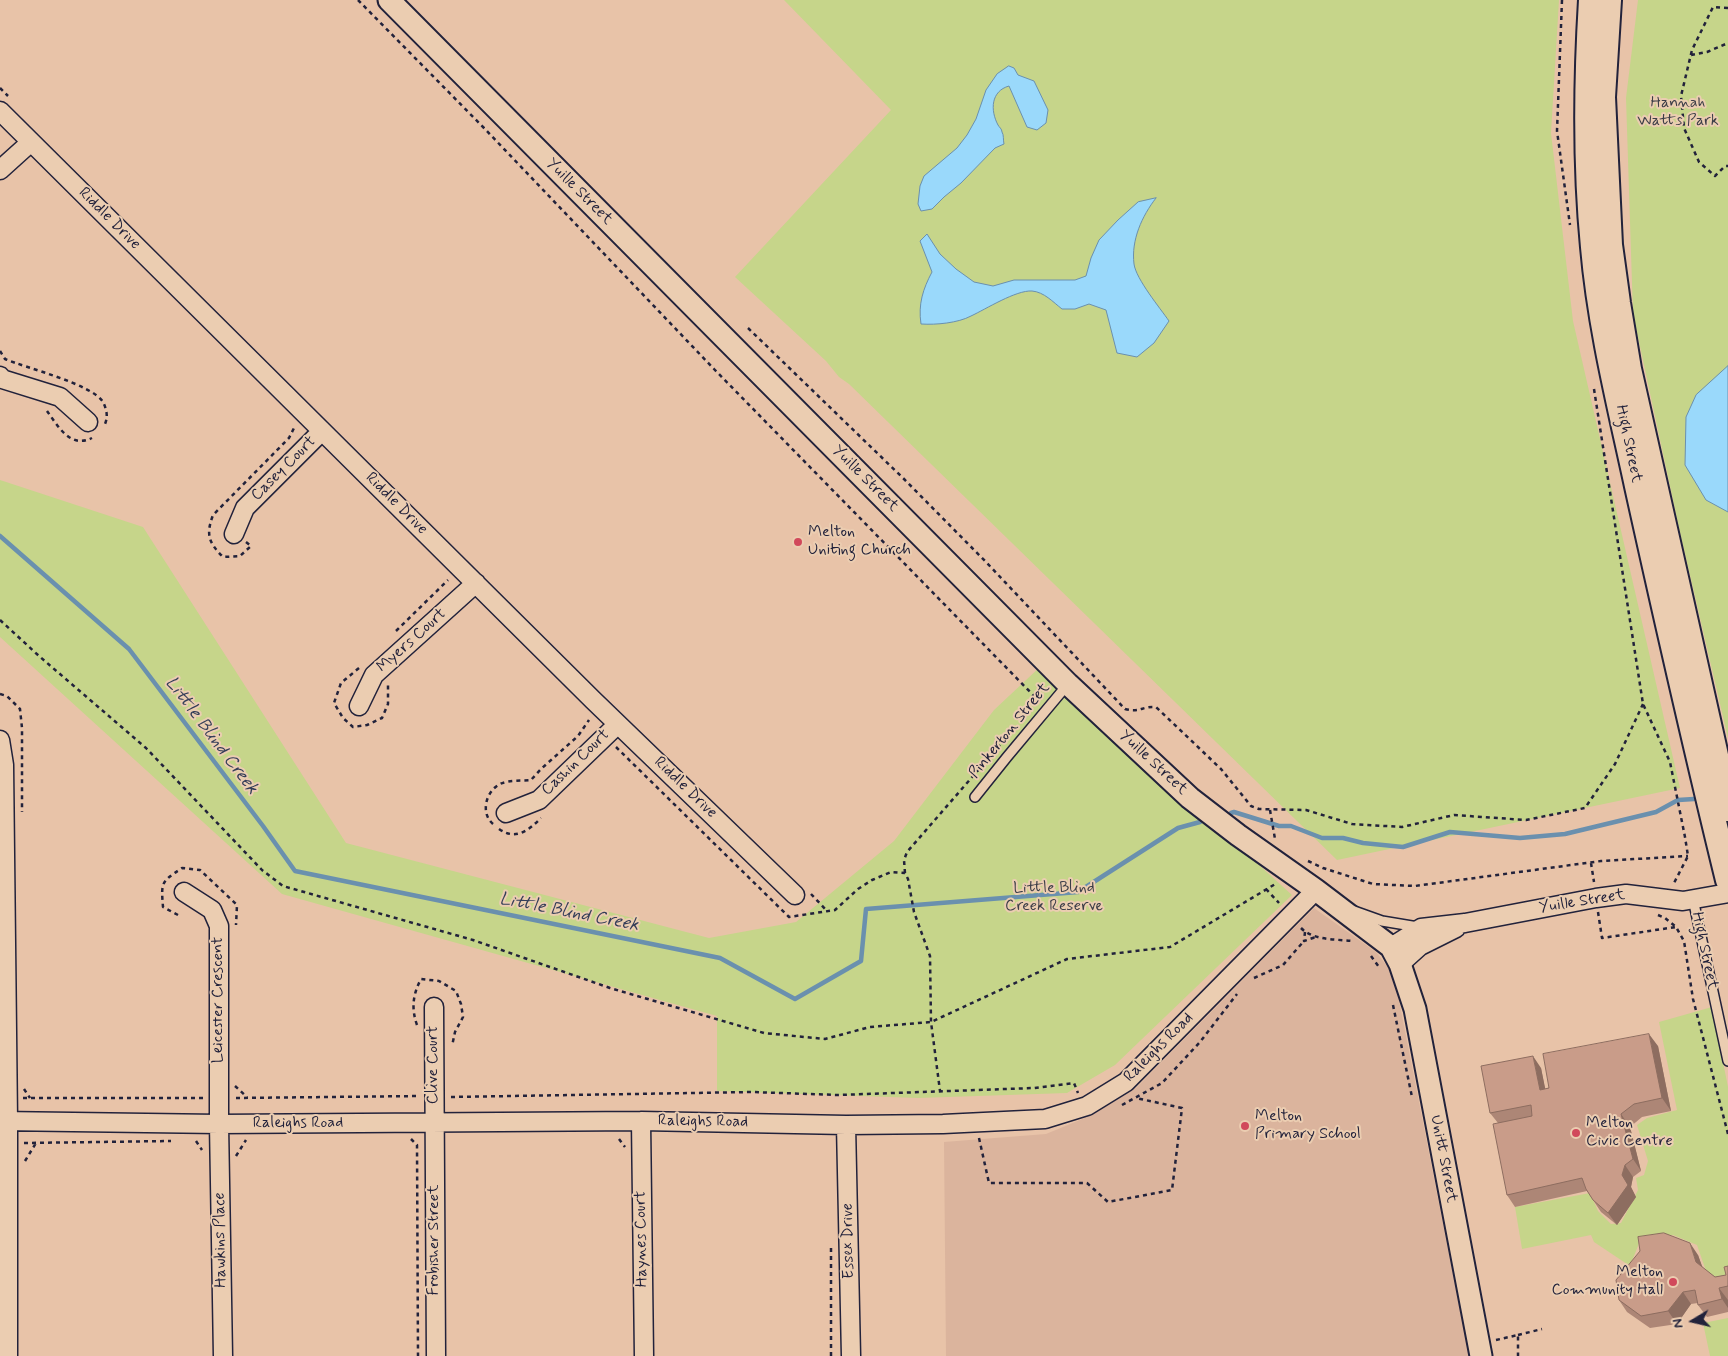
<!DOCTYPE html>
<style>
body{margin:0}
#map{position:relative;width:1728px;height:1356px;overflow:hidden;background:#e8c3a8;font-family:Mynerve,sans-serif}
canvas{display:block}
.north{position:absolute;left:1668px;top:1296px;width:50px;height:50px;-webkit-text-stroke:4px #ebcdb1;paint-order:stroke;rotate:261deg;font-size:14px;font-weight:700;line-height:20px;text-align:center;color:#22223b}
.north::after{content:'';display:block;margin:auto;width:18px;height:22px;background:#22223b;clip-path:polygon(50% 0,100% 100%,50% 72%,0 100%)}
</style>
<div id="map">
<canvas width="1728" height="1356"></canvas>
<div class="north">N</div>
</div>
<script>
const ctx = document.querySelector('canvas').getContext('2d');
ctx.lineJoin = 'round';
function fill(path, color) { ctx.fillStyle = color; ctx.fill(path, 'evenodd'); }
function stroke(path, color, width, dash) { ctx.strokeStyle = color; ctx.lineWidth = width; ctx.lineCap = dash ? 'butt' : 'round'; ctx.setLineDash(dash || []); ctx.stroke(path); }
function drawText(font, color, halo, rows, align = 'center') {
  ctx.font = font + ' Mynerve,sans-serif'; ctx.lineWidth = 4; ctx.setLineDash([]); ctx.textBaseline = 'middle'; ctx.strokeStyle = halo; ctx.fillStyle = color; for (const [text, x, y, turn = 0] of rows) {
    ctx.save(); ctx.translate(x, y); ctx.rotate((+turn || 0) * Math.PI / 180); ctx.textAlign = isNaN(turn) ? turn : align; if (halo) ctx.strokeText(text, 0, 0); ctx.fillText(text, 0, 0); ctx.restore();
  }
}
fill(new Path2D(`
 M1314 908 1376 952 1394 975 1469 1356H946L944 1142 1046 1134 1092 1115 1136 1088Z`), '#dbb49d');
fill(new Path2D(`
 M784 0H1559L1551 133 1573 321 1680 788 1337 860 849 384 839 377 826 361 735 277 891 110Z
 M1638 0H1728V738L1679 528 1633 314 1626 98Z
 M0 480 143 527 346 843 709 938 796 922 894 841 994 710 1041 666 1292 895 1115 1065 1067 1093 918 1098 717 1091V1016L282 894 0 637Z
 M1712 1007 1728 1087V1282L1721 1283 1706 1271 1697 1245 1673 1235 1640 1241 1630 1266 1594 1242 1591 1235 1522 1249 1515 1207 1590 1193 1598 1211 1611 1224 1621 1223 1638 1190 1636 1178 1644 1175 1648 1161 1637 1125 1647 1118 1677 1110 1659 1022Z
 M1728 1318V1356H1710L1703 1323Z`), '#c6d58a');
const water = new Path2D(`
 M1009 66 1014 68 1018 75 1034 81 1048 110 1046 123 1037 130 1027 127 1009 86C991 91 990 110 998 125 999 127 1002 129 1002 132 1004 135 1003 140 1004 144L995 148 961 183 944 197 932 209 921 211 918 204 920 186 924 176 957 148 967 135 976 119 986 90 997 74Z
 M1156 198C1142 216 1131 240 1134 264 1136 279 1160 308 1169 321L1154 343 1137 357 1117 353 1106 310 1089 304 1075 309H1062C1053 302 1044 292 1032 291 1016 290 986 309 971 316 958 323 936 325 921 324 918 304 923 289 932 272L920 241 927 234 940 254 956 269 974 282 993 286 1014 280H1075L1086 276 1091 258 1099 240 1118 220 1138 202Z
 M1728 366V512L1706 500 1685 465 1686 417 1696 395Z`);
fill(water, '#9ad9fb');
stroke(water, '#6a90ae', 1);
stroke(new Path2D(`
 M0 536 129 649 263 826 295 871 720 958 795 999 861 961 866 909 1078 892 1178 828 1200 822
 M1231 813 1234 812 1279 826H1291L1322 838H1343L1363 843 1403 847 1450 832 1520 838 1565 834 1656 812 1678 800 1694 799`), '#6a90ae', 4.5);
const service = new Path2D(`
 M975 797 1007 757 1068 684
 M1693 899 1728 1061
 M1354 911 1382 921 1418 927`);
const minor = new Path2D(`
 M0 111 593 700 795 895
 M0 170 31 142
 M0 376 2 379 60 397 88 422
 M234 534 245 508 322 431
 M359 706 374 675 476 583
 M0 740 4 765 8 1121V1356
 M506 813 539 800 618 724
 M184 892 212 910 219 926V1124L223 1356
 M1391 947 1421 928 1465 923 1596 898 1626 894 1683 901 1728 893
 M1400 964 1420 946 1456 928
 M434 1007 436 1356
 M0 1121 219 1124 641 1121 846 1125 943 1124 1045 1119 1087 1106 1126 1082 1316 890
 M641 1121 644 1356
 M846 1125 851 1356`);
const tertiary = new Path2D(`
 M389 0 1068 684 1190 798 1238 835 1316 890 1391 947 1400 964 1415 1009 1481 1356`);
const secondary = new Path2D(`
 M1591 0C1586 82 1585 165 1593 247 1600 328 1620 407 1637 486 1666 617 1696 749 1728 880
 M1609 0 1603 97 1610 245 1618 303 1629 369 1728 809`);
stroke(service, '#22223b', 12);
stroke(minor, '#22223b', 21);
stroke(tertiary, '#22223b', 25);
stroke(secondary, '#22223b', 28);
stroke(new Path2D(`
 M358 0 484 128 714 369 1038 700
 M1562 0 1557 131 1570 225
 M1728 8 1713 7 1692 50 1681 96 1684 128 1699 162 1715 176 1725 166H1728
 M1691 55 1707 52 1728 43
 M0 88 8 96
 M748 328 904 479 986 562 1125 709C1140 713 1142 706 1156 707L1221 769 1251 806 1259 809 1306 810 1352 824 1402 827 1454 815 1526 820 1585 808 1615 764 1643 704
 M0 351 5 359C26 368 92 384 103 402 107 410 108 417 105 424
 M1594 389 1643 704 1670 762 1685 837 1688 856 1674 883
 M47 411C58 426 70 449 92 438
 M246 542 251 546 240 556 223 557C208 542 206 534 213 515L289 438 295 426
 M0 620 39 656 146 748 262 870 283 886 473 940 610 988 764 1033 825 1039 870 1027 931 1022 1067 959 1170 947 1277 883
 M396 631 448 580
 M359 668 341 683 334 703 343 718 353 727 367 725 382 718 388 704V685
 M0 694 7 696 20 709 22 728V812
 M616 747 789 917 835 910 858 889 872 880 891 872 905 873 908 879 914 912 930 956 931 1022 940 1091
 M1270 810 1275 839
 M493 824C480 813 486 791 500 784 508 780 522 781 531 780L541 769 578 736 589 720
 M499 829C516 841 529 830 541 818
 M1308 861 1323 868 1373 884 1415 886 1601 861 1688 856
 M1591 863 1594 882
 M905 873 904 860 907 852 1000 745
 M1266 889 1279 903
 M811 894 828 912
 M1598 912 1602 938 1676 927
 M178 915 163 907C161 882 161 882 182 868L200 870 237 905 236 925
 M1658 915 1665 918 1676 927 1684 941 1693 999 1728 1134
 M1301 928C1314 941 1336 939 1353 941
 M1305 932 1304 941 1316 937
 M1371 956 1379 967
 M1254 978 1283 965 1304 941
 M1393 1005 1412 1097
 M417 1025C411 1008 413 994 421 979L439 981 456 991 461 1004 463 1017 455 1032 452 1046
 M235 1086 247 1097
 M24 1089 30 1098
 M451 1097 752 1092 838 1095 1034 1088 1074 1083 1078 1093
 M23 1098H203
 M236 1098 420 1096
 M1122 1105 1162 1083 1200 1042 1237 994
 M979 1138 989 1183H1087L1108 1202 1172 1190 1182 1108 1136 1098
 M411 1139 417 1145 418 1356
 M619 1139 625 1147
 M196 1141 202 1150
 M24 1143 171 1141
 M236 1156 246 1140
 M25 1161 36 1143
 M831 1248V1356
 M1518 1335 1542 1329
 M1496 1340 1518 1335V1356`), '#22223b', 2.5, [4, 4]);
stroke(service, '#ebcdb1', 9);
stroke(minor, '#ebcdb1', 18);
stroke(tertiary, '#ebcdb1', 21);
stroke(secondary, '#ebcdb1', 24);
fill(new Path2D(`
 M1658 1046 1671 1111 1642 1117 1630 1127 1641 1171 1633 1177 1631 1187 1636 1197 1617 1225 1601 1212 1587 1191 1515 1207 1507 1195 1498 1123 1490 1113 1541 1068 1545 1089Z
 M1698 1255 1702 1267 1715 1277 1726 1275 1728 1266V1312L1707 1317 1698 1305V1303L1691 1304 1677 1324 1650 1328 1627 1312 1619 1300Z`), '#ad8676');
fill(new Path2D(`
 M1649 1034 1658 1046 1671 1111 1662 1098Z
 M1533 1056 1541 1068 1548 1102 1540 1090Z
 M1621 1114 1630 1127 1641 1171 1633 1159Z
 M1625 1165 1633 1177 1631 1187 1636 1197 1617 1225 1608 1213 1622 1175Z
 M1690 1243 1698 1255 1705 1274 1696 1262Z
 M1719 1288 1728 1300V1308L1722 1299Z
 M1683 1292 1691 1304 1677 1324 1668 1311Z`), '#8d6d60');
const building = new Path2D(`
 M1649 1034 1662 1098 1634 1104 1621 1114 1633 1159 1625 1165 1622 1175 1628 1185 1608 1213 1593 1200 1586 1189 1582 1178 1507 1195 1493 1124 1532 1116 1531 1105 1490 1113 1481 1066 1533 1056 1540 1090 1549 1088 1543 1054Z
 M1664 1233 1690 1243 1696 1262 1715 1277 1726 1275 1724 1267 1728 1266V1286L1719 1288 1722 1299 1698 1305 1695 1290 1683 1292 1668 1311 1641 1316 1619 1300 1616 1280 1640 1251 1638 1237Z`);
fill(building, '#c99c89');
stroke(building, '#8d6d60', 1);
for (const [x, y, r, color] of [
 [798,542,5,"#d1495b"],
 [1245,1126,5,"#d1495b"],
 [1576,1133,5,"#d1495b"],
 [1673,1282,5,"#d1495b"]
]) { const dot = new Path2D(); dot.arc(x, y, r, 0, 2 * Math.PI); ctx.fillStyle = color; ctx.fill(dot); stroke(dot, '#ebcdb1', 2); }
drawText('16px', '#3b3d47', '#ebcdb1', [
 ["Hannah",1678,104],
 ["Watts Park",1678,122],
 ["Little Blind",1054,889],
 ["Creek Reserve",1054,907]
]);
drawText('16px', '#22223b', '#ebcdb1', [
 ["Yuille Street",579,192,45],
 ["Riddle Drive",109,219,45],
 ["High Street",1628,444,78],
 ["Casey Court",284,469,-45],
 ["Yuille Street",865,479,45],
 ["Riddle Drive",396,504,45],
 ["Myers Court",412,641,-42],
 ["Pinkerton Street",1010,731,-51],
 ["Cashin Court",576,763,-44],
 ["Yuille Street",1153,763,43],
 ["Riddle Drive",685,788,44],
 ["Yuille Street",1582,902,-9],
 ["High Street",1704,951,78],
 ["Leicester Crescent",219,1000,-90],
 ["Raleighs Road",1159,1048,-45],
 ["Clive Court",434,1065,-90],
 ["Raleighs Road",703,1122,1],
 ["Raleighs Road",298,1124],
 ["Unitt Street",1443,1159,79],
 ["Haynes Court",642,1239,-91],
 ["Hawkins Place",221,1240,-91],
 ["Frobisher Street",435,1240,-90],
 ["Essex Drive",849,1241,-91]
]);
drawText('16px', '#22223b', '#ebcdb1', [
 ["Melton",808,533],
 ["Uniting Church",808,551],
 ["Melton",1255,1117],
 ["Primary School",1255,1135],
 ["Melton",1586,1124],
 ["Civic Centre",1586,1142],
 ["Melton",1663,1273,"right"],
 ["Community Hall",1663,1291,"right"]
], 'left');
drawText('italic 18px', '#343d58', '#ebcdb1', [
 ["Little Blind Creek",211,736,53],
 ["Little Blind Creek",569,913,11]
]);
</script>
